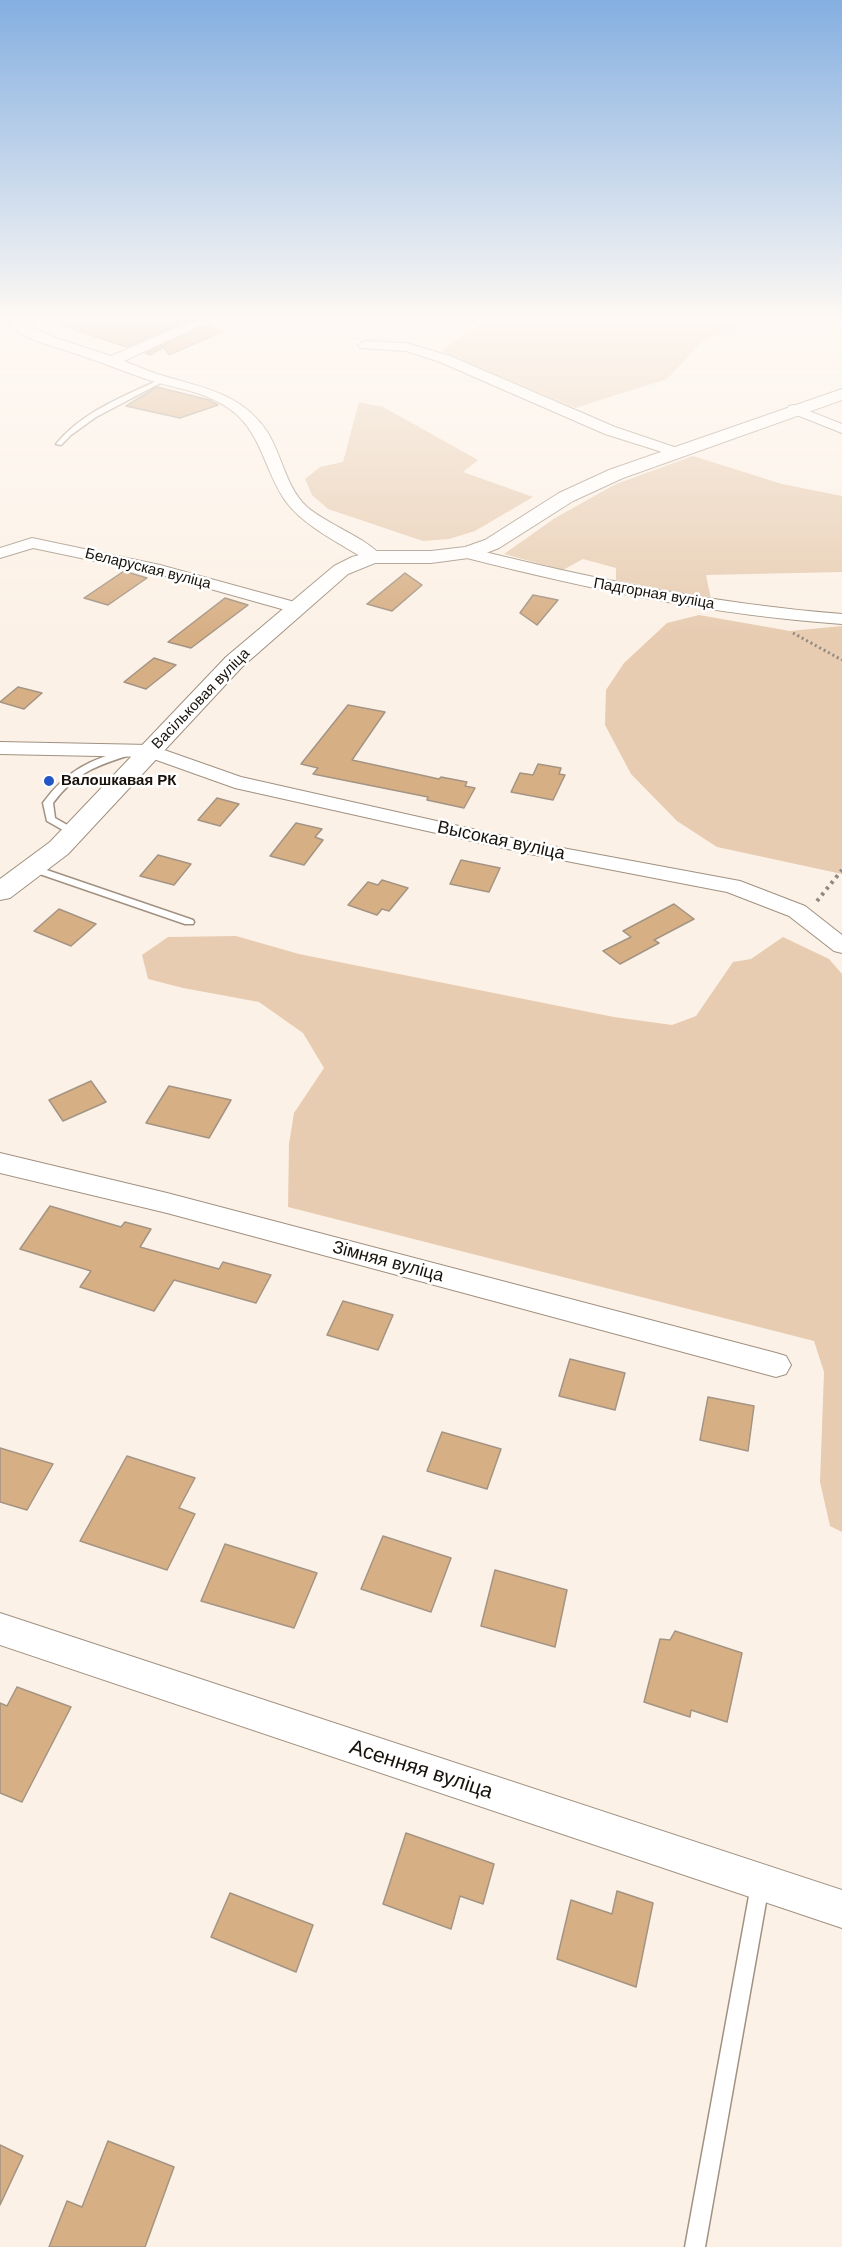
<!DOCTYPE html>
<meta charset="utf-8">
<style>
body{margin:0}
canvas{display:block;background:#fcf1e6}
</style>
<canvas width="842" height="2247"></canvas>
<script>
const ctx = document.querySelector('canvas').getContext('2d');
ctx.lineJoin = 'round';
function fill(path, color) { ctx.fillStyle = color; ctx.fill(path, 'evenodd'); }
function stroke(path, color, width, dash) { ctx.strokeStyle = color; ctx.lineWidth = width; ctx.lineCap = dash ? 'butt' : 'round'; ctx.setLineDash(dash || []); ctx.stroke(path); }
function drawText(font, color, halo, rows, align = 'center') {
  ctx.font = font + ' Helvetica,sans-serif'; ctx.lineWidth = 5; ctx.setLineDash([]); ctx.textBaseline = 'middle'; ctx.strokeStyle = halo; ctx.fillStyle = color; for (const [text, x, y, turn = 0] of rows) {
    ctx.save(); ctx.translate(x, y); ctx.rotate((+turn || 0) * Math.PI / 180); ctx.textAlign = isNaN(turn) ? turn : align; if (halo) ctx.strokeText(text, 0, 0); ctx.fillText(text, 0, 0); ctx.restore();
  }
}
fill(new Path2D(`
 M485 321H755L702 342 667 379 575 408 441 351Z
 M359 402 383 407 478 460 463 472 533 497 475 531 449 539 423 541 328 509 312 495 305 479 320 467 343 462Z
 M693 456 782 484 842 496V572L706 575 711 599 616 580V568L583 559 563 570 504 554 555 518 616 484Z
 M699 615 790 631 842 626V874L717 847 677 821 631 774 605 725 606 690 624 663 667 623Z
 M236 936 299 954 614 1017 672 1025 696 1016 733 962 751 959 783 937 829 959 842 974V1532L830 1526 820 1482 824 1372 814 1341 288 1207 289 1144 294 1113 324 1068 303 1033 259 1002 183 988 148 979 142 955 168 937Z`), '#e7ccb1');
const building = new Path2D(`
 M62 321H186L126 347 61 325Z
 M205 326 223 331 169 355 164 347 150 355 146 353Z
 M157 387 209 400 218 405 180 418 126 406Z
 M124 571 147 578 108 605 84 598Z
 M405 573 422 585 392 611 367 604Z
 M533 595 558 600 537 625 520 613Z
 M225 598 248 605 191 648 168 642Z
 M154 658 176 665 146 689 124 682Z
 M18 687 42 693 24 709 0 702Z
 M348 705 385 712 352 760 439 779 441 777 467 782 465 786 475 788 464 808 427 800 428 797 313 774 318 768 301 764Z
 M538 764 561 768 559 774 565 775 553 800 511 792 520 773 533 775Z
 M217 798 239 804 220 826 198 820Z
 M296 823 322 829 315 837 323 840 304 865 270 856Z
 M158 855 191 864 174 885 140 876Z
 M461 860 500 868 489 892 450 884Z
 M382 880 408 888 389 911 382 909 377 915 348 905 368 882 378 885Z
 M674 904 694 919 654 940 659 943 620 964 603 951 631 937 623 931Z
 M59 909 96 924 71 946 34 931Z
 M91 1081 106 1102 63 1121 49 1100Z
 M169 1086 231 1100 209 1138 146 1123Z
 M50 1206 121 1227 125 1222 151 1229 140 1247 219 1269 223 1262 271 1275 256 1303 174 1280 154 1311 80 1287 91 1271 20 1249Z
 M343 1301 393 1315 378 1350 327 1335Z
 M570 1359 625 1373 615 1410 559 1396Z
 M708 1397 754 1406 748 1451 700 1440Z
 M442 1432 501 1449 487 1489 427 1471Z
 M0 1448 53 1464 27 1510 0 1502Z
 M127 1456 195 1478 179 1508 195 1514 167 1570 80 1541Z
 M383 1536 451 1558 431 1612 361 1589Z
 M225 1544 317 1573 294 1628 201 1601Z
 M495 1570 567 1590 555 1647 481 1626Z
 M675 1631 742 1653 727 1722 691 1710 690 1717 644 1702 660 1639 670 1640Z
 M17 1687 71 1707 22 1802 0 1793V1703L7 1706Z
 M406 1833 494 1864 483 1904 460 1896 451 1929 383 1904Z
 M617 1891 653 1903 636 1987 557 1959 571 1900 612 1914Z
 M230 1893 313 1925 296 1972 211 1937Z
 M108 2141 174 2167 145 2247H49L67 2201 82 2207Z
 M0 2145 23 2156 0 2205Z`);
fill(building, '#d7af85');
stroke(building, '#a49483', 1.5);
const service = new Path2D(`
 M163 378 168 379 96 417 71 435 61 445 56 444C83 411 125 396 163 378Z
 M130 749 133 750V754C98 765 76 772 53 803L55 818 76 830V834H70L47 821 43 803C67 770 91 759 130 749Z
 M32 865 193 920 194 922 193 924H185L28 870 27 868Z
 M760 1876 766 1879 769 1885 705 2247H685L751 1885 754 1879Z`);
const minor = new Path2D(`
 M5 321H20L50 336 111 356 192 321H210L124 361C134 365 144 369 154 373 198 387 241 391 268 433 282 456 286 487 306 506 324 523 369 539 382 557L380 561H368C343 545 304 526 287 503 264 472 262 430 228 408 203 390 171 388 143 378 120 370 98 361 74 353 52 346 21 339 5 321Z
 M365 341 406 343 450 356 615 427 683 450 685 453 678 457 605 434 440 362 406 351 360 348 358 345Z
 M794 405 842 424V433L789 412 787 409 789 406Z
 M32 538 160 565 302 604 305 608 302 612 296 613 157 574 33 548 0 558V548Z
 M469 548C592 579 715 604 842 614V624C713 615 588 589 463 557L461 553Z
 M0 742 150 745 241 777 530 842 740 881 805 906 842 935V953L834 951 789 916 727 892 530 854 235 788 148 757 0 754Z
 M0 1153 167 1193 776 1353 786 1356 791 1365 786 1374 776 1377 167 1213 0 1173Z
 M0 1613 842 1890V1928L0 1645Z`);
const tertiary = new Path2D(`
 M842 389V400L623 478 573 501 499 548 476 557 431 563H375L348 574 242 667 68 854 10 898 0 900V879L50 842 226 657 334 566 352 557 374 551H431L465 547 485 540 559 493 609 470Z`);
stroke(service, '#a19180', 3);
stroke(minor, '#a19180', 2);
stroke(tertiary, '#a19180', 2);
stroke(new Path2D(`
 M793 633 842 660`), '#918880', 3, [2, 3]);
stroke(new Path2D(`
 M817 901 842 870`), '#918880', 4, [3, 4.5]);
fill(service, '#fff');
fill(minor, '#fff');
fill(tertiary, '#fff');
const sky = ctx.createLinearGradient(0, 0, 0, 636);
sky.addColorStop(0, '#84afe0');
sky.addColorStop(0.5, '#fef9f4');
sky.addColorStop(1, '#fef9f400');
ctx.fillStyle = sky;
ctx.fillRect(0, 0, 842, 636);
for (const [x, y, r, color] of [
 [49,781,6,"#2457c5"]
]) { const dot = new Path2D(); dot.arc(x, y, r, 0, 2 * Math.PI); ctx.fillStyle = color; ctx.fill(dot); stroke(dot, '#fff', 2); }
drawText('15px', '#18120c', '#fff', [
 ["Беларуская вуліца",148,569,14],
 ["Падгорная вуліца",654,594,10],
 ["Васільковая вуліца",201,699,-46]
]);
drawText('bold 15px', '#18120c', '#fff', [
 ["Валошкавая РК",61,781]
], 'left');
drawText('18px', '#18120c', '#fff', [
 ["Высокая вуліца",501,841,12],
 ["Зімняя вуліца",388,1262,15]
]);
drawText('21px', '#18120c', '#fff', [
 ["Асенняя вуліца",421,1770,18]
]);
</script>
